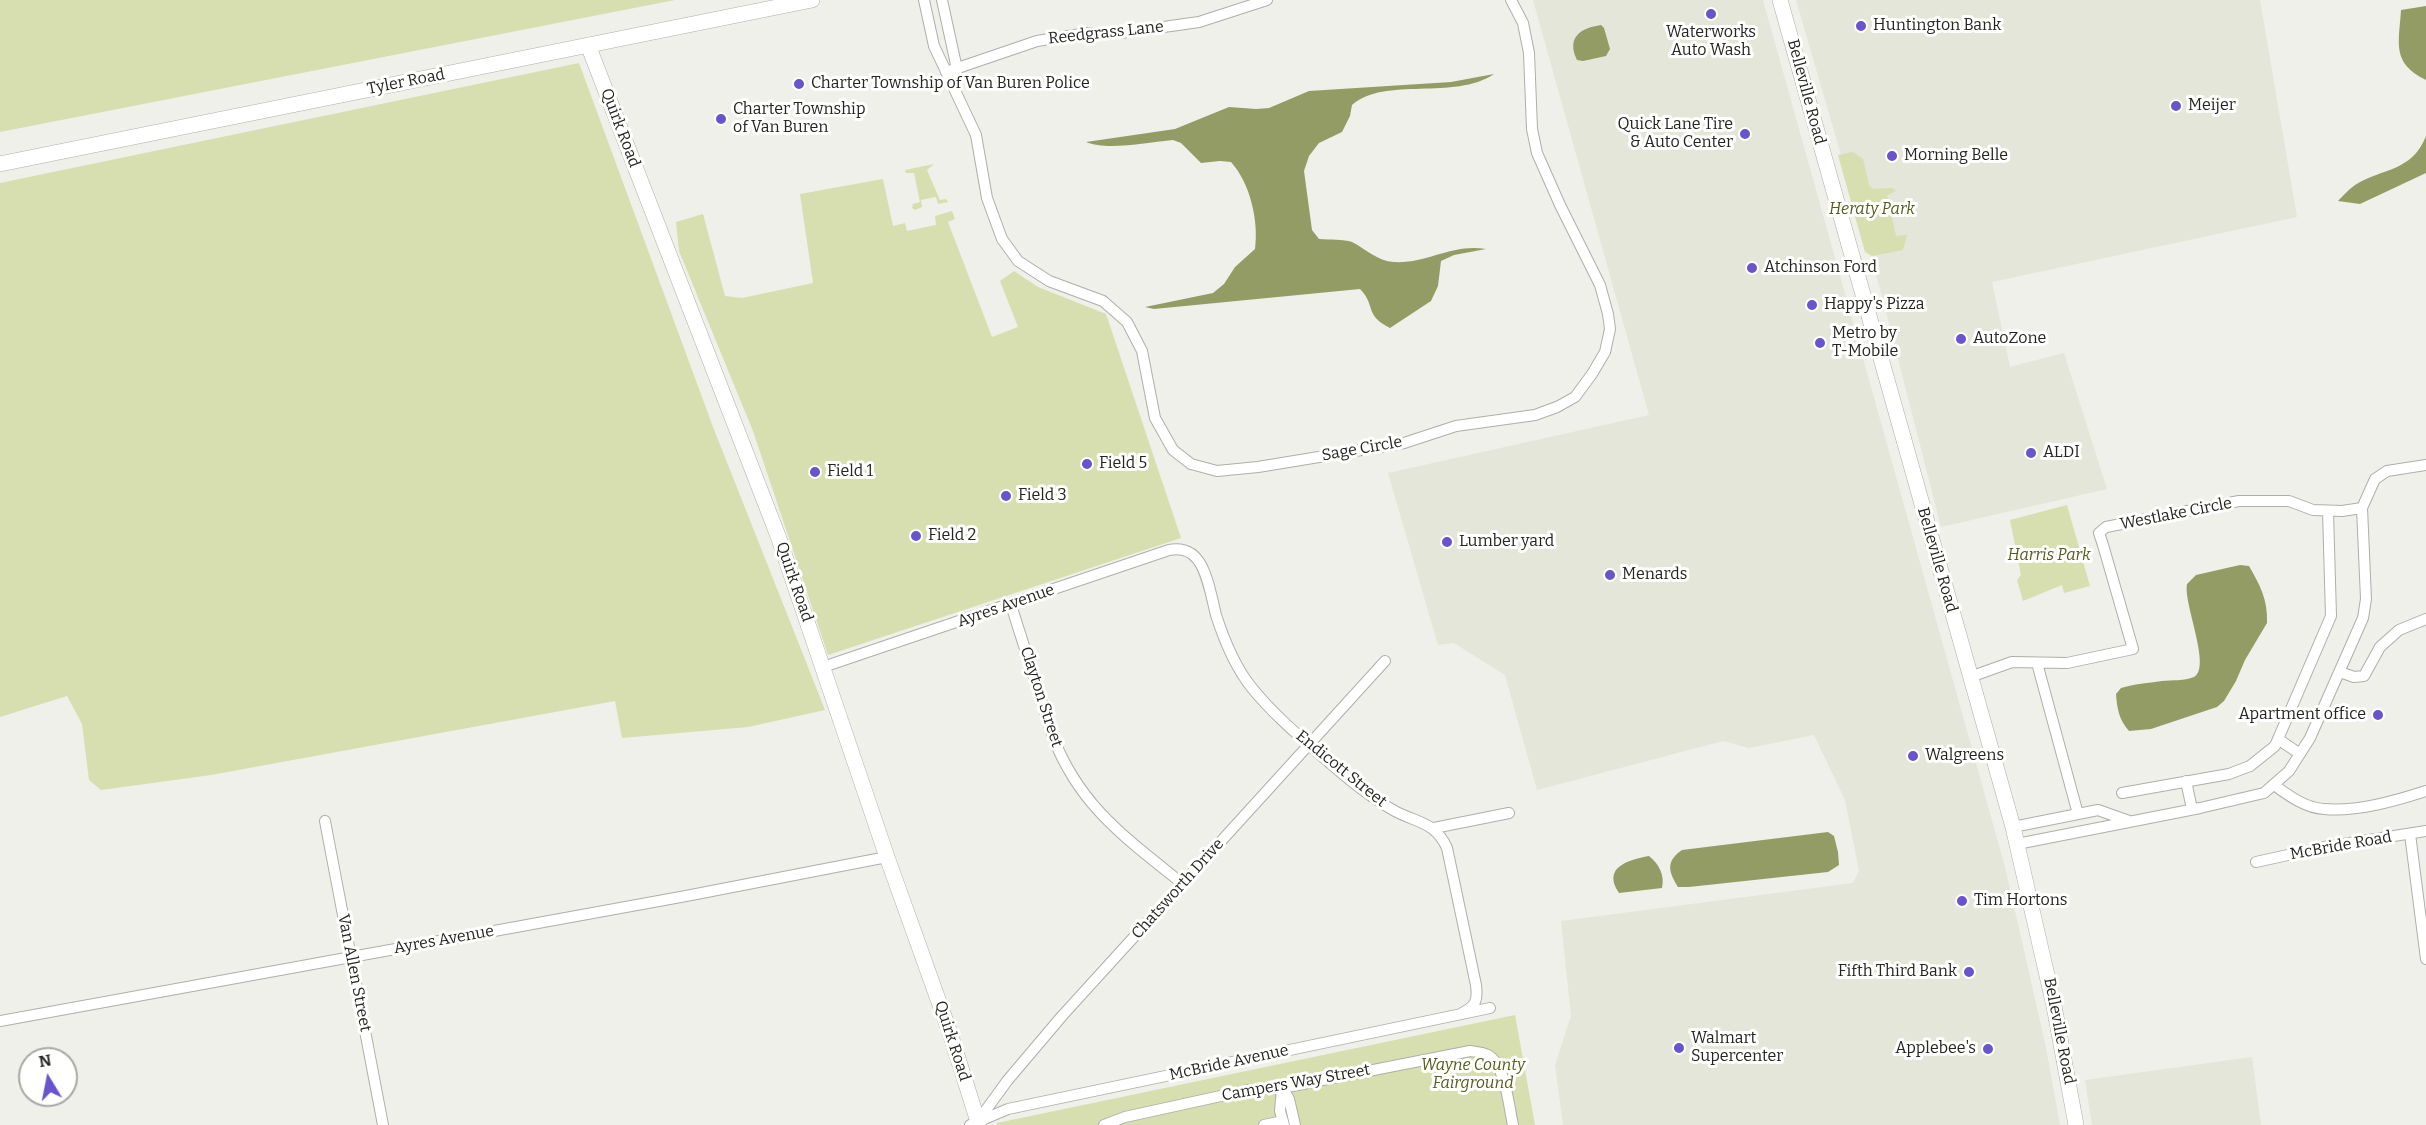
<!DOCTYPE html>
<style>
body{margin:0}
#map{position:relative;width:2426px;height:1125px;overflow:hidden;background:#eff0e9;font-family:Bitter,serif}
canvas{display:block}
.north{position:absolute;left:18px;top:1047px;width:60px;height:60px;box-sizing:border-box;background:#fffffe;border:2px solid #a8a8a6;border-radius:50%;rotate:350deg;font-size:16px;font-weight:700;line-height:24px;text-align:center;color:#252623}
.north::after{content:'';display:block;margin:auto;width:21px;height:27px;background:#6a54ce;clip-path:polygon(50% 0,100% 100%,50% 72%,0 100%)}
</style>
<div id="map">
<canvas width="2426" height="1125"></canvas>
<div class="north">N</div>
</div>
<script>
const ctx = document.querySelector('canvas').getContext('2d');
ctx.lineJoin = 'round';
function fill(path, color) { ctx.fillStyle = color; ctx.fill(path, 'evenodd'); }
function stroke(path, color, width, dash) { ctx.strokeStyle = color; ctx.lineWidth = width; ctx.lineCap = dash ? 'butt' : 'round'; ctx.setLineDash(dash || []); ctx.stroke(path); }
function drawText(font, color, halo, rows, align = 'center') {
  ctx.font = font + ' Bitter,serif'; ctx.lineWidth = 6; ctx.setLineDash([]); ctx.textBaseline = 'middle'; ctx.strokeStyle = halo; ctx.fillStyle = color; for (const [text, x, y, turn = 0] of rows) {
    ctx.save(); ctx.translate(x, y); ctx.rotate((+turn || 0) * Math.PI / 180); ctx.textAlign = isNaN(turn) ? turn : align; if (halo) ctx.strokeText(text, 0, 0); ctx.fillText(text, 0, 0); ctx.restore();
  }
}
fill(new Path2D(`
 M1533 0H1763L2005 867 2045 1043 2060 1125H1563L1555 1065 1571 1016 1561 921 1853 883 1859 871 1845 800 1814 735 1749 748 1723 741 1537 790 1505 675 1454 643 1438 645 1388 473 1649 415Z
 M1796 0H2260L2297 217 1992 282 2010 367 2064 353 2107 489 1941 527 1882 296Z
 M2252 1057 2261 1125H2092L2085 1080Z`), '#e3e6d8');
fill(new Path2D(`
 M0 0H675L0 132Z
 M579 63 713 427 825 710 748 727 622 738 615 701 211 775 101 790 89 780 82 724 67 696 0 717V183Z
 M1853 152 1863 159 1869 185 1873 189 1892 188 1896 191 1887 195 1896 236 1907 235 1903 250 1872 256 1865 252 1838 155Z
 M934 164 927 170 940 200 946 199 948 202 938 204 936 197 921 200 922 207 915 210 912 208 913 204 920 202 914 173H906L905 170Z
 M883 179 893 226 905 223 907 231 936 225 935 216 952 211 955 219 948 222 992 337 1018 327 1000 281 1014 271 1038 287 1106 314 1181 538 828 655 753 431 679 251 676 222 703 214 725 296 742 298 813 283 800 194Z
 M2067 505 2090 586 2064 593 2062 585 2023 601 2017 580 2021 575 2010 520Z
 M1515 1015 1535 1125H997V1123Z`), '#d7deb0');
fill(new Path2D(`
 M2426 6V80C2391 63 2399 43 2401 10Z
 M1601 25 1604 28 1610 49 1606 56 1583 61 1577 60C1566 37 1581 28 1601 25Z
 M1494 74C1454 101 1385 76 1352 105L1350 116 1342 132 1319 143 1309 156 1304 171 1312 230 1319 239C1329 240 1344 239 1352 242 1366 249 1377 261 1394 262 1426 264 1453 243 1486 249L1454 255 1441 261 1438 286 1431 301 1390 328C1364 315 1376 305 1360 289L1154 309 1145 307 1213 293 1224 284 1235 267 1255 249C1259 221 1250 183 1231 162L1220 161 1201 163 1181 143 1173 140C1149 142 1107 151 1086 142L1175 129 1229 107 1256 109 1269 108 1309 91 1451 82Z
 M2426 136V173L2360 204 2338 201C2343 196 2349 189 2355 185 2382 168 2412 172 2426 136Z
 M2240 565 2249 566C2260 585 2268 600 2267 623L2245 660 2236 681 2224 701 2217 707 2151 729 2129 731C2119 720 2117 708 2116 694L2121 688C2134 684 2148 683 2162 681 2172 680 2184 681 2194 677 2212 668 2183 603 2187 584L2196 575Z
 M1828 832 1834 836 1838 852 1839 865 1828 872 1689 887H1678C1668 871 1666 861 1682 850Z
 M1649 856C1659 864 1665 875 1662 888L1619 893C1602 868 1627 860 1649 856Z`), '#949c66');
const street = new Path2D(`
 M924 0 934 46 976 135 987 198 1002 239 1018 261 1049 281 1103 301 1127 322 1142 351 1155 418 1173 450 1191 464 1217 471 1258 467 1404 443 1456 426 1535 415 1557 407 1575 397 1592 374 1605 352 1610 329 1608 314 1600 285 1560 205 1537 153 1532 129 1529 53 1523 23 1511 0
 M942 0 957 69 956 75
 M946 72 1037 41 1087 33H1121L1199 22 1267 0
 M1011 605 1053 737C1080 807 1127 839 1183 884
 M2037 663 2078 814
 M823 667 1169 550C1179 548 1190 550 1197 559 1207 570 1212 599 1216 615 1224 640 1235 667 1252 688 1273 714 1299 736 1324 758 1346 777 1368 796 1393 810 1416 823 1435 821 1447 848L1476 985C1478 1000 1476 1006 1462 1013
 M2340 672 2354 677 2364 676 2380 647 2399 630 2426 619
 M1970 677 2012 662 2067 663 2133 649 2103 545 2099 533 2106 527 2239 501H2289L2313 510 2342 511 2362 508 2375 479 2387 471 2426 465
 M2278 739 2300 754
 M2186 781 2192 809
 M2274 785C2288 795 2305 808 2324 809 2357 812 2395 801 2426 791
 M2122 793 2229 774 2250 766 2275 746 2331 616 2328 511
 M325 821 383 1125
 M2013 827 2098 810 2129 821
 M1434 828 1509 813
 M2410 834 2426 959
 M2017 844 2200 808 2264 793 2289 771 2310 738 2363 618 2366 599 2362 508
 M2256 862 2324 847 2426 831
 M0 1021 686 896 887 857
 M1282 1088 1289 1099 1295 1125
 M1282 1088 1280 1111 1284 1125
 M978 1121 1007 1081 1062 1016 1385 661
 M970 1125 1008 1109 1490 1008
 M1104 1125 1125 1117 1248 1090 1282 1088 1470 1051C1476 1052 1482 1052 1488 1055 1505 1064 1509 1107 1513 1125
 M1264 1125 1283 1121`);
const secondary = new Path2D(`
 M1780 0 2013 827 2054 1006 2076 1125
 M588 45 778 536 887 857 949 1030 979 1125
 M0 164 812 0`);
stroke(street, '#aeafa9', 12);
stroke(secondary, '#aeafa9', 16);
stroke(street, '#fff', 10);
stroke(secondary, '#fff', 15);
for (const [x, y, r, color] of [
 [1711,14,6,"#6a54ce"],
 [1861,26,6,"#6a54ce"],
 [799,84,6,"#6a54ce"],
 [2176,106,6,"#6a54ce"],
 [721,119,6,"#6a54ce"],
 [1745,134,6,"#6a54ce"],
 [1892,156,6,"#6a54ce"],
 [1752,268,6,"#6a54ce"],
 [1812,305,6,"#6a54ce"],
 [1961,339,6,"#6a54ce"],
 [1820,343,6,"#6a54ce"],
 [2031,453,6,"#6a54ce"],
 [1087,464,6,"#6a54ce"],
 [815,472,6,"#6a54ce"],
 [1006,496,6,"#6a54ce"],
 [916,536,6,"#6a54ce"],
 [1447,542,6,"#6a54ce"],
 [1610,575,6,"#6a54ce"],
 [2378,715,6,"#6a54ce"],
 [1913,756,6,"#6a54ce"],
 [1962,901,6,"#6a54ce"],
 [1969,972,6,"#6a54ce"],
 [1679,1048,6,"#6a54ce"],
 [1988,1049,6,"#6a54ce"]
]) { const dot = new Path2D(); dot.arc(x, y, r, 0, 2 * Math.PI); ctx.fillStyle = color; ctx.fill(dot); stroke(dot, '#fffffe', 2); }
drawText('16px', '#252623', '#fffffe', [
 ["Huntington Bank",1873,26],
 ["Waterworks",1711,33,"center"],
 ["Auto Wash",1711,51,"center"],
 ["Charter Township of Van Buren Police",811,84],
 ["Meijer",2188,106],
 ["Charter Township",733,110],
 ["of Van Buren",733,128],
 ["Quick Lane Tire",1733,125,"right"],
 ["& Auto Center",1733,143,"right"],
 ["Morning Belle",1904,156],
 ["Atchinson Ford",1764,268],
 ["Happy's Pizza",1824,305],
 ["Metro by",1832,334],
 ["T-Mobile",1832,352],
 ["AutoZone",1973,339],
 ["ALDI",2043,453],
 ["Field 5",1099,464],
 ["Field 1",827,472],
 ["Field 3",1018,496],
 ["Field 2",928,536],
 ["Lumber yard",1459,542],
 ["Menards",1622,575],
 ["Apartment office",2366,715,"right"],
 ["Walgreens",1925,756],
 ["Tim Hortons",1974,901],
 ["Fifth Third Bank",1957,972,"right"],
 ["Walmart",1691,1039],
 ["Supercenter",1691,1057],
 ["Applebee's",1976,1049,"right"]
], 'left');
drawText('16px', '#252623', '#fffffe', [
 ["Reedgrass Lane",1106,33,-6],
 ["Tyler Road",406,82,-11],
 ["Belleville Road",1806,92,75],
 ["Quirk Road",620,128,69],
 ["Sage Circle",1362,449,-10],
 ["Westlake Circle",2176,514,-11],
 ["Belleville Road",1937,560,74],
 ["Quirk Road",794,582,71],
 ["Ayres Avenue",1006,606,-19],
 ["Clayton Street",1041,697,72],
 ["Endicott Street",1341,769,39],
 ["McBride Road",2341,846,-10],
 ["Chatsworth Drive",1178,889,-48],
 ["Ayres Avenue",444,940,-10],
 ["Van Allen Street",354,973,79],
 ["Belleville Road",2059,1031,79],
 ["Quirk Road",952,1041,72],
 ["McBride Avenue",1229,1063,-12],
 ["Campers Way Street",1296,1083,-10]
]);
drawText('italic 16px', '#565c1f', '#fffffe', [
 ["Heraty Park",1872,210],
 ["Harris Park",2049,556],
 ["Wayne County",1473,1066],
 ["Fairground",1473,1084]
]);
</script>
